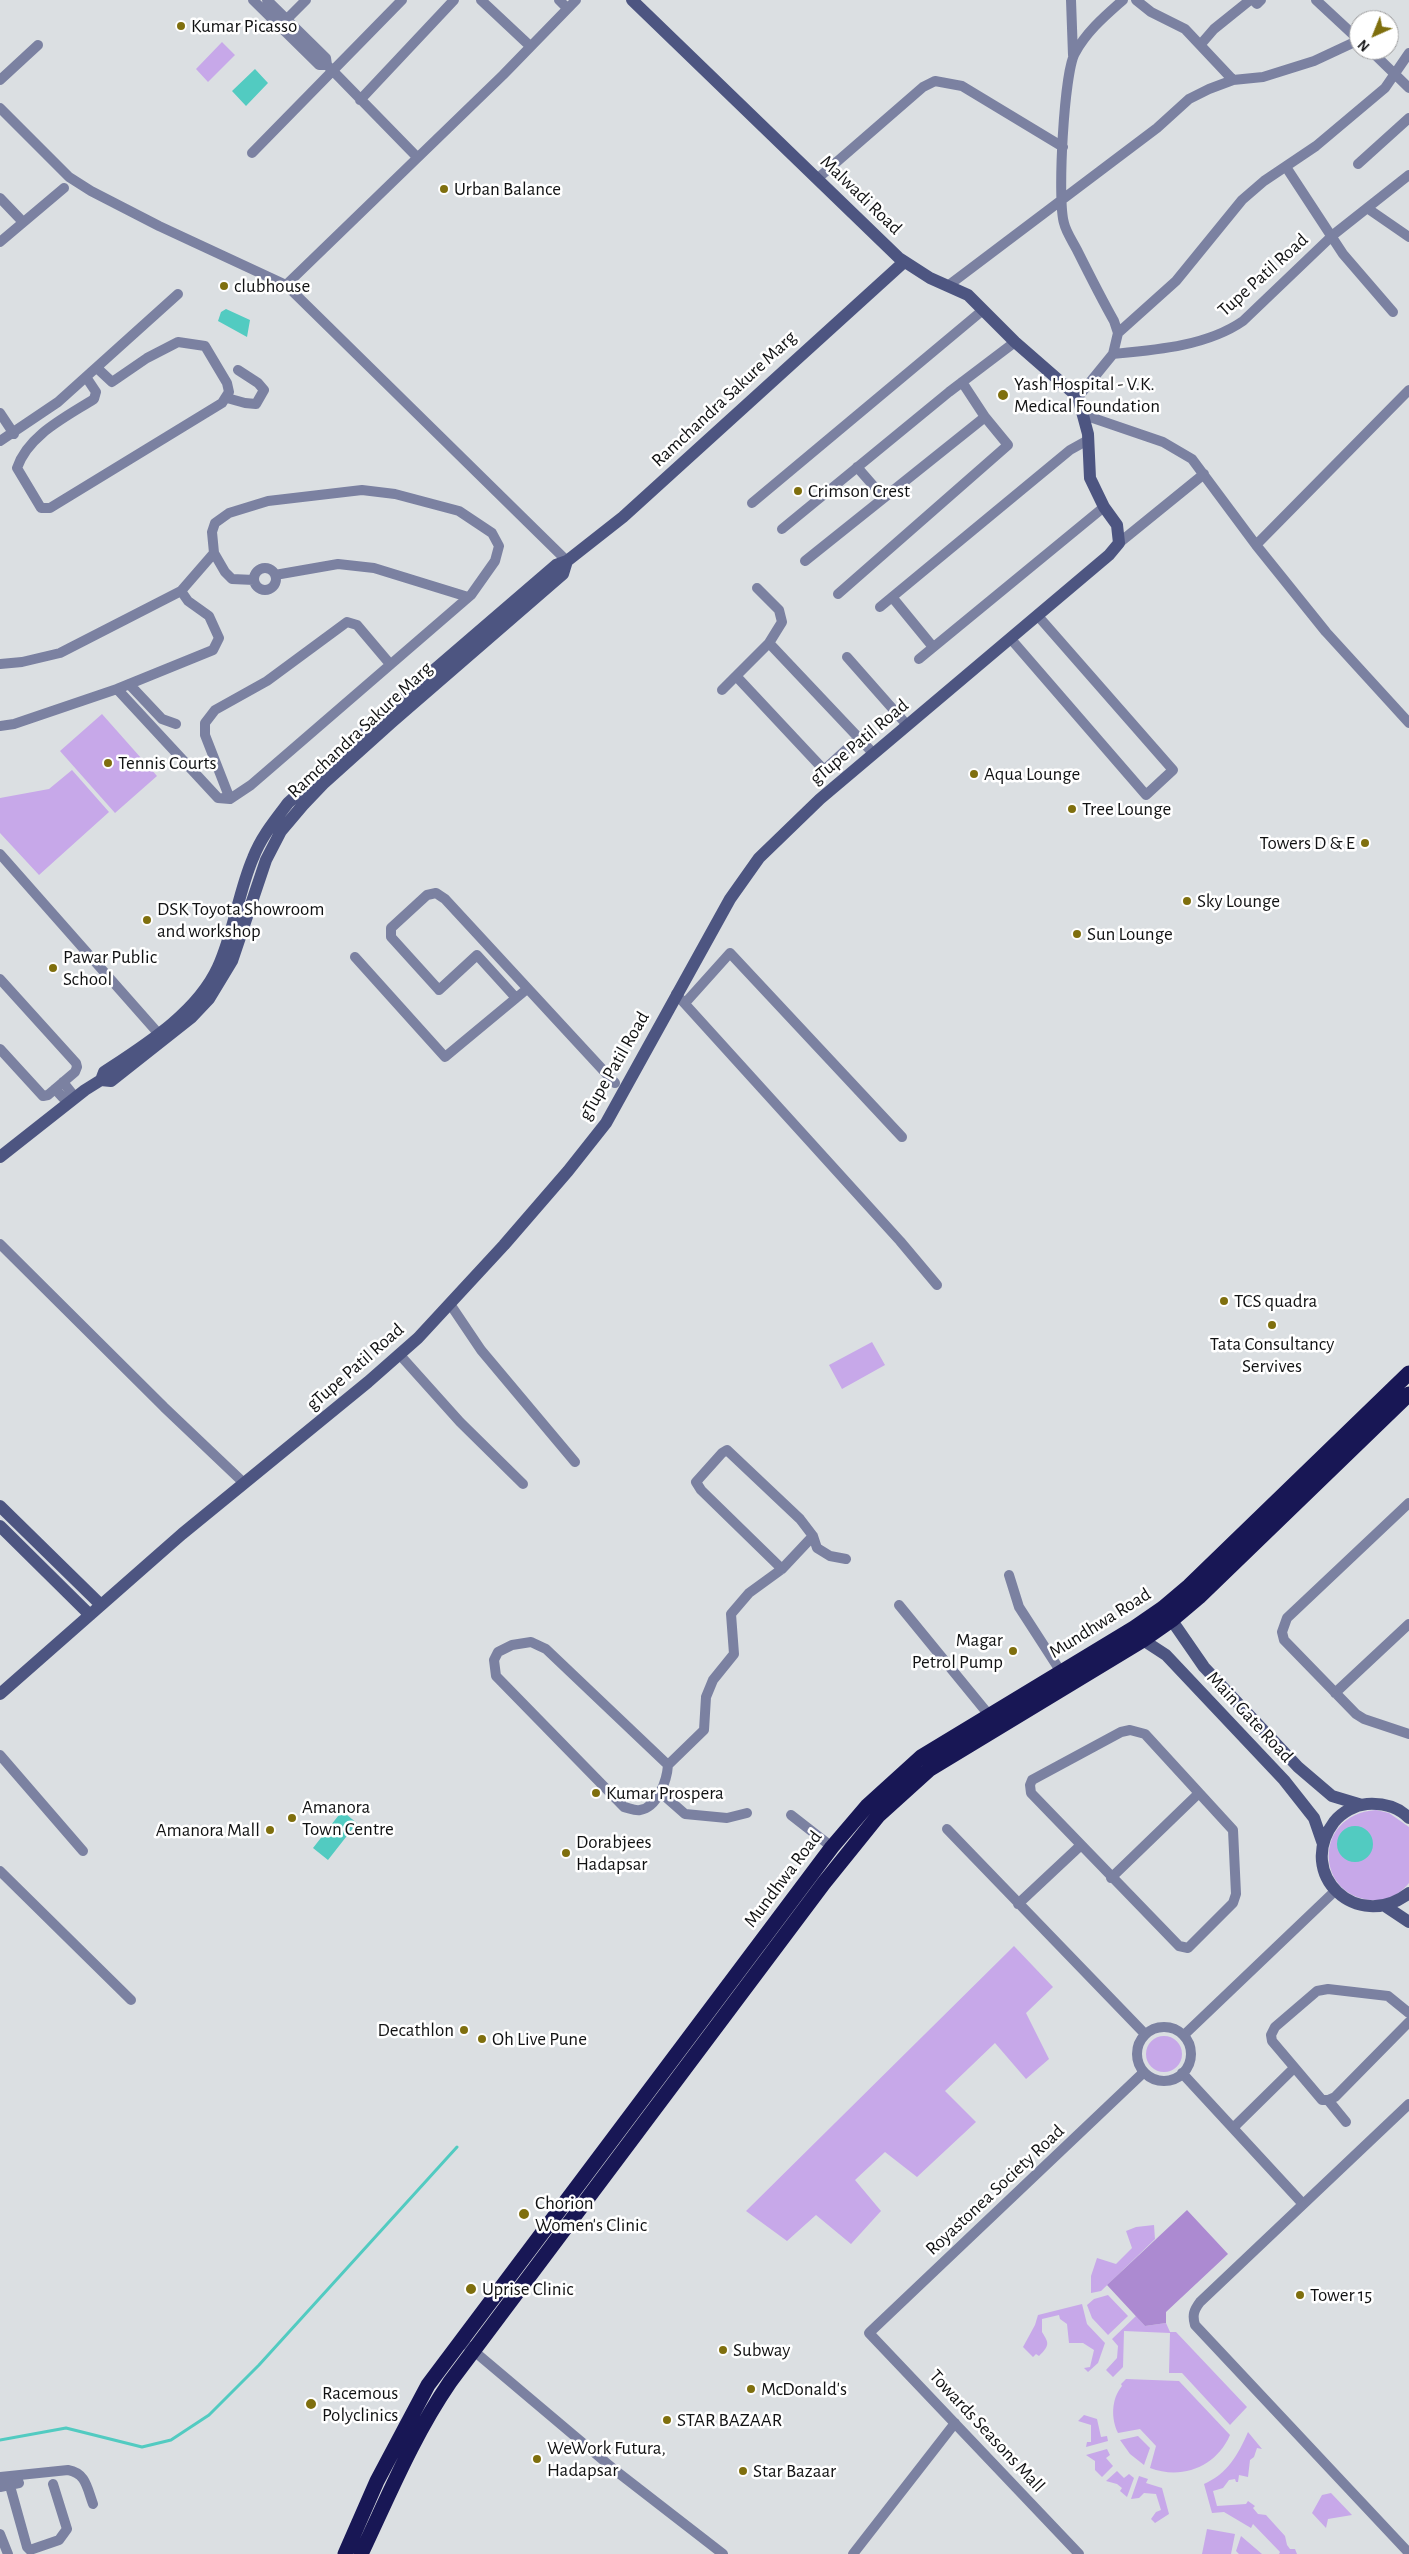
<!DOCTYPE html>
<style>
body{margin:0}
#map{position:relative;width:1409px;height:2554px;overflow:hidden;background:#dbdfe2;font-family:"Alegreya Sans",sans-serif}
canvas{display:block}
.north{position:absolute;left:1349px;top:10px;width:50px;height:50px;box-sizing:border-box;background:#fff;border:1px solid #a0a0a1;border-radius:50%;rotate:224deg;font-size:14px;font-weight:700;line-height:20px;text-align:center;color:#111213}
.north::after{content:'';display:block;margin:auto;width:18px;height:22px;background:#7f6f0e;clip-path:polygon(50% 0,100% 100%,50% 72%,0 100%)}
</style>
<div id="map">
<canvas width="1409" height="2554"></canvas>
<div class="north">N</div>
</div>
<script>
const ctx = document.querySelector('canvas').getContext('2d');
ctx.lineJoin = 'round';
function fill(path, color) { ctx.fillStyle = color; ctx.fill(path, 'evenodd'); }
function stroke(path, color, width, dash) { ctx.strokeStyle = color; ctx.lineWidth = width; ctx.lineCap = dash ? 'butt' : 'round'; ctx.setLineDash(dash || []); ctx.stroke(path); }
function drawText(font, color, halo, rows, align = 'center') {
  ctx.font = font + ' "Alegreya Sans",sans-serif'; ctx.lineWidth = 5; ctx.setLineDash([]); ctx.textBaseline = 'middle'; ctx.strokeStyle = halo; ctx.fillStyle = color; for (const [text, x, y, turn = 0] of rows) {
    ctx.save(); ctx.translate(x, y); ctx.rotate((+turn || 0) * Math.PI / 180); ctx.textAlign = isNaN(turn) ? turn : align; if (halo) ctx.strokeText(text, 0, 0); ctx.fillText(text, 0, 0); ctx.restore();
  }
}
fill(new Path2D(`
 M222 42 235 55 208 82 196 69Z
 M102 714 157 776 115 813 60 751Z
 M72 770 109 812 39 875 0 833V798L49 789Z
 M872 1342 885 1365 842 1389 829 1365Z
 M1376 1810 1389 1813 1409 1827V1883C1402 1892 1391 1899 1380 1900 1316 1904 1309 1815 1376 1810Z
 M1014 1946 1053 1987 1026 2013 1049 2059 1026 2079 995 2043 945 2091 976 2122 917 2177 885 2152 855 2180 881 2211 851 2244 816 2215 787 2241 746 2211Z
 M1146 2054a18 18 0 1 1 36 0a18 18 0 1 1-36 0Z
 M1154 2225 1155 2239 1101 2291 1091 2293V2276L1097 2258 1116 2264 1132 2248 1126 2231 1136 2227Z
 M1108 2295 1128 2316 1108 2335 1092 2318 1087 2305 1094 2299Z
 M1082 2304 1087 2324 1105 2343 1098 2363 1088 2372 1084 2368 1090 2367 1094 2350 1083 2343H1069L1067 2324 1060 2319 1059 2315 1042 2319V2332C1047 2341 1052 2344 1039 2356L1036 2354 1033 2357 1023 2347 1035 2325 1038 2315Z
 M1136 2316 1145 2326 1166 2323 1170 2332H1176L1247 2407 1230 2425 1182 2373H1169L1170 2333 1124 2331 1123 2367 1113 2377 1106 2370 1117 2358 1118 2346 1112 2339Z
 M1126 2379 1179 2381 1230 2435C1216 2467 1182 2480 1150 2468L1156 2446 1140 2429 1118 2433C1111 2419 1111 2399 1122 2386L1121 2384Z
 M1084 2415 1097 2419 1101 2437 1107 2436 1108 2441 1086 2447 1087 2442H1091V2425L1078 2421Z
 M1248 2432 1262 2449 1257 2448 1254 2457 1250 2460 1248 2477 1239 2475 1238 2482H1236L1235 2479 1229 2480 1223 2488 1213 2491 1217 2506 1246 2504 1248 2501 1255 2506 1253 2508 1258 2514 1266 2515 1285 2536 1287 2545 1290 2549H1295L1297 2554H1279L1280 2552 1253 2524 1251 2528 1224 2512 1212 2513 1204 2484C1227 2474 1238 2455 1248 2432Z
 M1138 2436 1150 2448 1144 2465 1130 2454 1120 2440Z
 M1107 2449 1110 2455 1106 2458 1113 2466 1102 2477 1095 2470V2461L1086 2455Z
 M1117 2471 1124 2478 1129 2474 1134 2478 1127 2497 1120 2491 1122 2488 1117 2484 1106 2481Z
 M1139 2476 1148 2479 1146 2483 1162 2488 1169 2514 1155 2523 1151 2519 1156 2512 1161 2510 1156 2494 1144 2493 1139 2498 1131 2499Z
 M1331 2493 1352 2515 1328 2519 1326 2528 1312 2513 1322 2495Z
 M1207 2529 1235 2534 1231 2554H1202Z
 M1241 2536 1262 2554H1239L1236 2551Z`), '#c7a8e9');
fill(new Path2D(`
 M1187 2210 1228 2254 1166 2312V2323L1145 2326 1107 2285Z`), '#ac8ad1');
fill(new Path2D(`
 M255 69 268 83 246 106 232 91Z
 M226 309 250 320 247 337 218 321 221 312Z
 M342 1811 357 1823 328 1860 313 1848Z
 M1337 1844a18 18 0 1 1 36 0a18 18 0 1 1-36 0Z`), '#52cbc1');
stroke(new Path2D(`
 M0 2440 66 2428 142 2447 171 2440 209 2415 259 2365 457 2147`), '#52cbc1', 3);
stroke(new Path2D(`
 M253 0 319 65H327
 M267 0 326 58 327 65 333 71 417 157
 M481 0 530 46
 M559 0 567 8
 M1071 0 1073 55
 M1136 0 1151 12 1185 29 1233 80
 M1253 0 1257 4 1261 0
 M1316 0 1359 40
 M282 24 306 0
 M1201 44 1214 29 1250 0
 M1370 50 1409 88
 M0 80 38 45
 M360 100 454 0
 M0 108 69 177 91 191 159 226 286 285 567 561
 M252 153 402 0
 M1358 164 1409 118
 M1286 167 1343 254 1393 312
 M817 179 923 87 935 81 962 86 1063 147
 M0 198 23 222
 M1367 208 1409 237
 M0 242 64 188
 M286 285 503 75 576 0
 M949 285 1157 128 1189 99 1209 89 1233 80 1263 77 1314 61 1359 40
 M1118 333 1176 281 1242 200 1264 181 1316 146 1385 88 1409 53
 M1113 354C1156 350 1207 346 1243 321L1333 235 1409 175
 M86 377 96 392 94 399C66 417 28 435 17 468L41 508H50L222 403 229 392 227 383 205 346 178 342 147 358 112 382 97 368
 M1078 397 1113 354 1118 333 1114 321C1101 298 1089 274 1077 250 1073 242 1066 232 1064 223 1057 200 1064 72 1075 53 1087 31 1105 16 1123 0
 M227 398 245 403 256 404 264 390 258 383 238 370
 M0 413 14 434
 M1084 415 1163 442 1192 459 1256 545 1326 632 1409 723
 M0 441 58 402 178 294
 M857 467 884 498
 M752 503 983 310
 M782 529 949 392 1015 342
 M1119 543 1204 474
 M1256 545 1409 390
 M214 553 225 572 232 579 254 580
 M805 561 985 417 962 382
 M254 579a11 11 0 1 1 22 0a11 11 0 1 1-22 0Z
 M275 575 338 564 374 568 468 597
 M757 588 779 610 782 622 769 643 736 676 824 770 859 738
 M838 594 1008 445 985 417
 M892 597 933 647
 M880 607 1070 450 1088 440
 M1010 638 1146 795 1173 770 1038 616
 M769 643 873 753
 M847 657 907 725
 M919 659 1104 507
 M0 664 22 662 60 653 181 591 214 553 212 532 215 523 229 513 268 501 362 490 395 494 459 511 492 533 499 546 495 561 471 595 251 785 230 799 218 798 117 689
 M129 684 162 719 176 724
 M722 690 736 676
 M0 726 14 724 117 689 213 650 219 638 209 616 188 601 181 591
 M230 799 205 735V723L215 710 267 681 347 622 357 625 390 664
 M0 854 158 1033
 M355 957 445 1057 527 989
 M0 979 76 1063 77 1067 75 1072 48 1095 43 1096 0 1049
 M676 994 900 1241 937 1285
 M516 998 477 955 439 990 391 937V928L427 895 436 893 445 899 615 1083
 M686 1002 730 953 902 1137
 M63 1082 75 1097
 M55 1089 67 1102
 M0 1244 164 1407 244 1483
 M450 1304 481 1350 575 1462
 M399 1354 460 1422 523 1484
 M1409 1503 1287 1618 1282 1632 1284 1640 1356 1714 1364 1719 1409 1734
 M782 1569 813 1536
 M1009 1575 1019 1607 1061 1672
 M899 1605 989 1715
 M1335 1693 1409 1624
 M1130 1730 1145 1734 1233 1830 1236 1894 1233 1903 1188 1948 1179 1946 1031 1793 1030 1785 1032 1780 1121 1732Z
 M0 1755 83 1851
 M668 1765C667 1780 658 1807 640 1810 635 1811 629 1808 624 1807L496 1676 494 1660 498 1652 512 1645 531 1642 546 1649 668 1765 704 1730 706 1697 713 1680 734 1654 731 1614 749 1593 782 1569 701 1490 696 1482 722 1453 727 1450 800 1519 813 1536 817 1548 830 1556 846 1559
 M660 1792 685 1814 727 1818 747 1813
 M791 1815 832 1847
 M947 1829 1145 2034
 M0 1871 131 2000
 M1111 1878 1199 1793
 M1018 1904 1080 1846
 M1409 2013 1388 1996 1328 1989 1317 1991 1275 2027 1271 2035 1272 2041 1322 2100H1328L1335 2097 1409 2022
 M1137 2054a27 27 0 1 1 54 0a27 27 0 1 1-54 0Z
 M1184 2035 1336 1890
 M1182 2073 1303 2204
 M1328 2100 1346 2122
 M1409 2104 1200 2302C1194 2310 1192 2315 1195 2325L1409 2553
 M1233 2128 1293 2069
 M462 2341 616 2471 723 2554
 M0 2477 68 2470C86 2473 87 2488 93 2504
 M10 2486 27 2547 30 2550 59 2540 67 2529 53 2484
 M0 2487 19 2483
 M0 2534 8 2554
 M853 2554 955 2423
 M1079 2554 869 2333 1144 2072`), '#7b81a1', 10);
stroke(new Path2D(`
 M101 1080 104 1072C145 1045 197 1013 218 967 234 932 238 893 253 858 261 837 275 820 288 803L427 676 556 565 567 561 623 517 904 262
 M0 1157 85 1090 101 1080 111 1081 192 1017 209 999 232 961 266 860 281 831 303 805 323 784 392 722 563 574 567 561
 M0 1506 101 1605
 M0 1526 90 1615
 M1166 1612 1204 1667 1298 1767 1332 1796 1362 1805
 M1137 1633 1143 1640 1166 1655 1284 1780 1314 1818 1323 1844
 M0 1694 182 1534 368 1382 418 1338 504 1245 568 1171 606 1123 730 899 759 858 820 799 1109 555 1119 543 1117 525 1104 507 1090 478 1088 434 1078 397 1015 342 968 295 930 278 899 258 632 0
 M1409 1818C1398 1807 1383 1803 1367 1804 1355 1805 1342 1812 1334 1822 1295 1874 1357 1933 1409 1893
 M1385 1906 1409 1922`), '#4d5581', 12);
stroke(new Path2D(`
 M345 2554 377 2481 428 2385 832 1847 867 1806 921 1757 1134 1628 1163 1608 1189 1586 1409 1373
 M361 2554C389 2495 413 2436 450 2382L824 1883 878 1816 930 1769 1143 1640 1173 1619 1199 1597 1409 1394`), '#181755', 15);
for (const [x, y, r, color] of [
 [181,26,5,"#7f6f0e"],
 [444,189,5,"#7f6f0e"],
 [224,286,5,"#7f6f0e"],
 [1003,395,6,"#7f6f0e"],
 [798,491,5,"#7f6f0e"],
 [108,763,5,"#7f6f0e"],
 [974,774,5,"#7f6f0e"],
 [1072,809,5,"#7f6f0e"],
 [1365,843,5,"#7f6f0e"],
 [1187,901,5,"#7f6f0e"],
 [147,920,5,"#7f6f0e"],
 [1077,934,5,"#7f6f0e"],
 [53,968,5,"#7f6f0e"],
 [1224,1301,5,"#7f6f0e"],
 [1272,1325,5,"#7f6f0e"],
 [1013,1651,5,"#7f6f0e"],
 [596,1793,5,"#7f6f0e"],
 [292,1818,5,"#7f6f0e"],
 [270,1830,5,"#7f6f0e"],
 [566,1853,5,"#7f6f0e"],
 [464,2030,5,"#7f6f0e"],
 [482,2039,5,"#7f6f0e"],
 [524,2214,6,"#7f6f0e"],
 [471,2289,6,"#7f6f0e"],
 [1300,2295,5,"#7f6f0e"],
 [723,2350,5,"#7f6f0e"],
 [751,2389,5,"#7f6f0e"],
 [311,2404,6,"#7f6f0e"],
 [667,2420,5,"#7f6f0e"],
 [537,2459,5,"#7f6f0e"],
 [743,2471,5,"#7f6f0e"]
]) { const dot = new Path2D(); dot.arc(x, y, r, 0, 2 * Math.PI); ctx.fillStyle = color; ctx.fill(dot); stroke(dot, '#fff', 2); }
drawText('19px', '#111213', '#fff', [
 ["Kumar Picasso",191,26],
 ["Urban Balance",454,189],
 ["clubhouse",234,286],
 ["Yash Hospital - V.K.",1014,384],
 ["Medical Foundation",1014,406],
 ["Crimson Crest",808,491],
 ["Tennis Courts",118,763],
 ["Aqua Lounge",984,774],
 ["Tree Lounge",1082,809],
 ["Towers D & E",1355,843,"right"],
 ["Sky Lounge",1197,901],
 ["DSK Toyota Showroom",157,909],
 ["and workshop",157,931],
 ["Sun Lounge",1087,934],
 ["Pawar Public",63,957],
 ["School",63,979],
 ["TCS quadra",1234,1301],
 ["Tata Consultancy",1272,1344,"center"],
 ["Servives",1272,1366,"center"],
 ["Magar",1003,1640,"right"],
 ["Petrol Pump",1003,1662,"right"],
 ["Kumar Prospera",606,1793],
 ["Amanora",302,1807],
 ["Town Centre",302,1829],
 ["Amanora Mall",260,1830,"right"],
 ["Dorabjees",576,1842],
 ["Hadapsar",576,1864],
 ["Decathlon",454,2030,"right"],
 ["Oh Live Pune",492,2039],
 ["Chorion",535,2203],
 ["Women's Clinic",535,2225],
 ["Uprise Clinic",482,2289],
 ["Tower 15",1310,2295],
 ["Subway",733,2350],
 ["McDonald's",761,2389],
 ["Racemous",322,2393],
 ["Polyclinics",322,2415],
 ["STAR BAZAAR",677,2420],
 ["WeWork Futura,",547,2448],
 ["Hadapsar",547,2470],
 ["Star Bazaar",753,2471]
], 'left');
drawText('19px', '#111213', '#fff', [
 ["Malwadi Road",861,195,44],
 ["Tupe Patil Road",1263,275,-42],
 ["Ramchandra Sakure Marg",724,399,-43],
 ["Ramchandra Sakure Marg",360,730,-43],
 ["gTupe Patil Road",859,742,-40],
 ["gTupe Patil Road",614,1066,-60],
 ["gTupe Patil Road",355,1367,-41],
 ["Mundhwa Road",1100,1623,-32],
 ["Main Gate Road",1250,1717,47],
 ["Mundhwa Road",783,1879,-53],
 ["Royastonea Society Road",995,2190,-43],
 ["Towards Seasons Mall",987,2431,47]
]);
</script>
